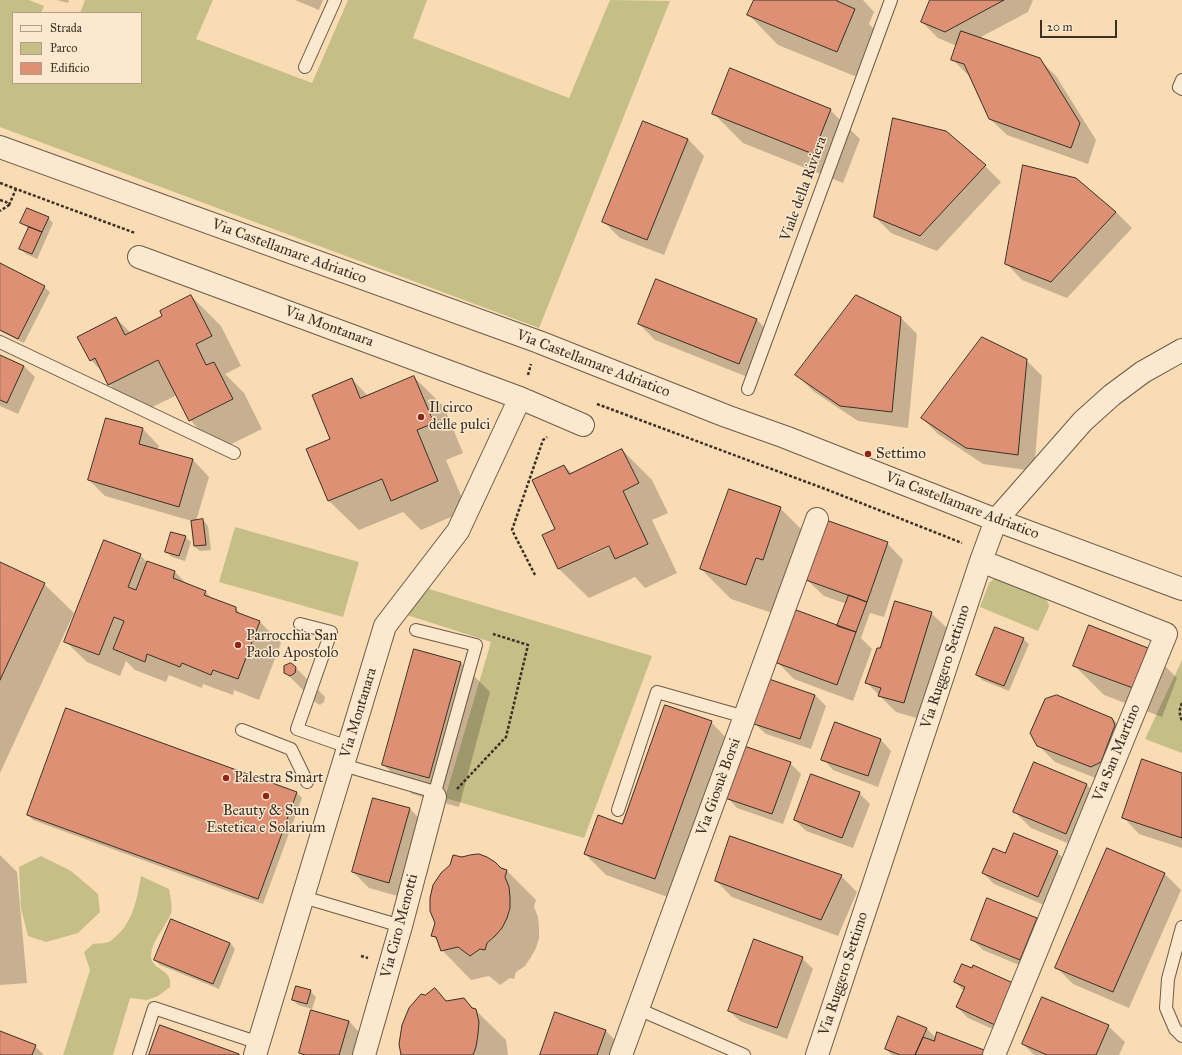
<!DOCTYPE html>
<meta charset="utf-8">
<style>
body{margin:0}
#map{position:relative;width:1182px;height:1055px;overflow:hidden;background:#f9dcb4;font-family:"IM FELL Great Primer",serif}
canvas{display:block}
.legend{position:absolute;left:12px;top:12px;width:130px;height:72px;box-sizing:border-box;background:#fbe8ce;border:1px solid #ae9e8a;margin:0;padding:5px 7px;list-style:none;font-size:12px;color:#3a3024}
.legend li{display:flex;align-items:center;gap:8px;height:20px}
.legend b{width:20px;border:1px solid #ae9e8a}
.scale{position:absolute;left:1040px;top:20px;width:77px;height:18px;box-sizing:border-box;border:2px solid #3a3024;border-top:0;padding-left:5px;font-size:12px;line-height:14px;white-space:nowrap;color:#3a3024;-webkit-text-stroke:3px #fbe8ce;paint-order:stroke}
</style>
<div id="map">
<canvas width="1182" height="1055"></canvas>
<ul class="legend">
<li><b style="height:5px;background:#fbe8ce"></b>Strada</li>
<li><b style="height:11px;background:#c6be87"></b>Parco</li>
<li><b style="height:11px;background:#de9075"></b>Edificio</li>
</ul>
<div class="scale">20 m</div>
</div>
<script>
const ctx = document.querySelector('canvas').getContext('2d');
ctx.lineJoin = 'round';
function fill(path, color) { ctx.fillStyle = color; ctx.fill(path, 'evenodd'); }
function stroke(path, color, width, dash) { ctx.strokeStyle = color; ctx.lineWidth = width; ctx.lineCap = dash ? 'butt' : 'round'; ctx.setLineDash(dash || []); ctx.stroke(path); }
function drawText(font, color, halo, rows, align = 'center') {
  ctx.font = font + ' "IM FELL Great Primer",serif'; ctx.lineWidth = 3; ctx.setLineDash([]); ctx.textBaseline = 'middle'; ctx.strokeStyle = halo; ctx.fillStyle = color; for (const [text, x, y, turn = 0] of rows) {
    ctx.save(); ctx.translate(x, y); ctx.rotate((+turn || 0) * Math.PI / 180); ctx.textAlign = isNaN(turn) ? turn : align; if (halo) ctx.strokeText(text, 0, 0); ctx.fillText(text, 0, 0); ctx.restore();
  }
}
fill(new Path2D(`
 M0 0H29L44 6 41 13H13V83H141V13H80L85 0H213L196 39 312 83 348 0H427L413 38 569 98 610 0 670 1 539 328 0 127Z
 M235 527 359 562 343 617 219 582Z
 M995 578 1045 596 1049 605 1048 609 1038 631 980 607 989 583Z
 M429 589 652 656 584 838 445 798 491 642 404 614 408 608Z
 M1182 660V753L1145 739Z
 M41 856 71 871 98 894 100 912 78 933 46 942 28 936 21 908 19 867Z
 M141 876 169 889C170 896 173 907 171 913 166 927 152 940 151 955 151 972 173 967 170 987L158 996 147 1000 130 998 113 1055H63L90 970 84 952 93 944C97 943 104 944 109 942 110 941 112 940 114 938 133 923 137 899 141 876Z`), '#c6be87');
fill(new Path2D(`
 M57 0H69L68 3Z
 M295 0H323L319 10Z
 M755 0H863L874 12 869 24 884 39 867 81 778 45 749 15Z
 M931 0H1033L1028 12 979 38 1039 59 1056 76 1096 140 1088 164 1007 135 990 119 971 77 969 76 953 60 957 46 938 38 922 22Z
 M830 110 860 139 843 183 743 143 713 113Z
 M688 139 704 156 664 255 620 238 604 222Z
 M985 166 1001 182 937 251 891 233 875 217Z
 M1116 212 1132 228 1067 298 1022 280 1006 263Z
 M48 218 53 223 37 259 26 254 20 249 29 229 22 223Z
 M0 264 44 287 50 292 24 343 0 331Z
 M656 280 757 320 773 336 755 380 655 340 639 324Z
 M191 296 221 326 241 366 225 374 244 393 262 429 219 450 190 420 177 395 138 414 109 384 103 373 91 360 116 318 131 333 163 316Z
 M900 317 917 334 908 428 858 421 813 391 797 375Z
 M0 356 24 366 35 377 18 414 0 406Z
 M1026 360 1042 376 1034 471 983 464 938 434 922 418Z
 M414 377 444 407 463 453 446 460 467 510 421 530 403 512 359 530 329 501 307 450 332 440 352 379 368 396ZM428 411H430L437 427 435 428Z
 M143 429 159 446 157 450 193 460 209 477 196 521 203 520 208 526 211 550 200 551 194 546 192 521 105 496 89 480Z
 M622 450 652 480 668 513 652 520 677 573 645 588 635 577 589 598 559 569 544 536 556 530 564 466 572 473ZM613 543 614 545 583 559V557Z
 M780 508 810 538 775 614 731 599 701 569Z
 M185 537 191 542 185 561 172 557 166 552Z
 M887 543 903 560 884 617 870 613 861 638 872 649 853 701 794 679 778 663 838 627 847 604 824 596 807 580Z
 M140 555 148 563 175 572 187 584 205 591 213 600 235 608 243 616 260 622 281 643 259 700 234 690 233 695 203 684 202 688 169 675 166 682 135 670 126 661 120 676 87 662 65 641Z
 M0 563 44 584 74 613 0 773Z
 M931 613 948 629 920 719 896 712 867 683 881 650Z
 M1089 627 1148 649 1177 678 1162 717 1104 695 1074 665Z
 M1023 639 1029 644 1009 691 982 680 977 675Z
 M461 663 490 692 459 807 412 794 383 764Z
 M295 667 325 697 324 702 320 705 315 702 285 672Z
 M815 695 826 706 811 749 766 734 755 724Z
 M67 710 297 793 302 798 263 904 33 820 28 815Z
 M1112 718 1128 735 1108 783 1055 762 1038 745Z
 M711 722 732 744 676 900 606 875 585 854 622 825Z
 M881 740 891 751 878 787 833 770 823 759Z
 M790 763 801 774 783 824 737 808 727 797Z
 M1182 774V848L1139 834 1123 817Z
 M1086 784 1102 801 1082 849 1031 828 1015 812Z
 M859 793 870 804 853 848 806 831 795 820Z
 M410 809 426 825 405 898 369 888 353 872Z
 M1057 852 1068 863 1049 907 994 884 983 873 1005 854Z
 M0 855 17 872 27 983 0 985Z
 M501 869 507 871 536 900 534 907 538 917 539 927V938L536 948 531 957 525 966 516 972 514 979 510 978 500 985 489 976 471 980 442 950 439 942 432 935Z
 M1165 874 1181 890 1129 1008 1073 984 1056 967Z
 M841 876 857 892 838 936 732 897 716 881Z
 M1036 919 1047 930 1031 970 983 950 972 939Z
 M171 920 230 943 235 949 219 989 160 965 155 960Z
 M802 958 813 969 787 1039 740 1021 729 1011Z
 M955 982 1024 995 1006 1035 968 1018 957 1007 964 991Z
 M435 989 447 1002 464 999 506 1040 508 1055H402L426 996Z
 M310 991 316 997 312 1009 298 1005 293 1000Z
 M349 1021 359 1032 353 1055H302L300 1053Z
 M1108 1026 1125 1042 1119 1055H1034L1023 1044Z
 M926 1028 936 1038 983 1051 987 1055H892L886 1049Z
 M605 1030 616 1041 611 1055H541Z
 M0 1032 35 1046 44 1055H0Z`), '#0003');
const building = new Path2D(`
 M754 0H837V1L855 9 837 52 747 15Z
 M930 0H1004L945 32 921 22Z
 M961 31 1040 58 1080 123 1071 148 989 119 964 64 951 60Z
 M730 68 831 109 813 154 712 114Z
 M893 118 946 131 986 165 920 236 874 217Z
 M643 121 688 139 647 240 602 222Z
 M1023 165 1076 178 1116 212 1051 282 1005 264Z
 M27 208 49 217 42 232 20 223Z
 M29 227 42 232 32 254 19 249Z
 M0 263 45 286 18 339 0 330Z
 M656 279 757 319 739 364 638 324Z
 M191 295 212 336 196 344 206 365 214 362 233 399 189 421 158 360 108 385 95 358 90 361 77 337 116 317 125 335 162 316 160 311Z
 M856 295 901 317 892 412 840 406 795 375Z
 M982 337 1027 359 1018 455 966 448 921 418Z
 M0 355 24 366 7 403 0 400Z
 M414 376 434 423 417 430 438 481 391 501 382 479 328 501 306 449 330 439 312 395 352 378 360 398Z
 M106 418 143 428 139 444 193 459 179 507 88 480Z
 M622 449 639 483 623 491 648 544 615 559 609 546 558 569 542 535 555 529 532 480 564 465 569 474Z
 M729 489 781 507 763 560 756 558 746 585 700 569Z
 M203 519 206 545 194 546 191 521Z
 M826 520 888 542 867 602 806 580Z
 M171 532 186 536 179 556 165 552Z
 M104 540 141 554 128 587 136 590 147 561 175 571 173 578 206 591 204 595 236 607V612L260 621 238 679 213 670 211 675 182 663 180 667 147 654 145 662 113 649 124 621 114 617 99 655 64 642Z
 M0 562 45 583 0 680Z
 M849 595 867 602 856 632 837 626Z
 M895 601 932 612 904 703 878 696 881 688 865 683 877 648H880Z
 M796 610 856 632 837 685 777 663Z
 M1089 625 1148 648 1133 688 1073 666Z
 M995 627 1024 638 1004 686 976 675Z
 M414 649 461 662 429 778 382 765Z
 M291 663 296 667 295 673 290 676 284 673V666Z
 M769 679 815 695 800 739 754 724Z
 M1057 695 1112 718 1115 725 1101 762 1091 767 1037 746 1030 733 1045 699Z
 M665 705 712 721 655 879 584 854 598 815 622 824Z
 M66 708 297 792 258 899 27 815Z
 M835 722 881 739 868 776 821 760Z
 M744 746 791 762 772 814 725 798Z
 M1142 759 1182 773V838L1122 818Z
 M1034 762 1087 784 1066 834 1013 812Z
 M811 774 860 792 842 838 794 820Z
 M373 798 410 808 389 883 352 872Z
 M1014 833 1058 851 1038 897 982 873 993 848 1005 853Z
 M730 836 842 875 821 920 715 881Z
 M1107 848 1165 873 1113 992 1055 968Z
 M479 854 487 857 495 862 501 868 507 870 505 877 509 887 510 897V908L507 918 502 928 495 936 487 943 485 950 480 949 470 956 458 947 441 951 436 937 431 936 435 923 430 911V898L433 885 441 873 450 865 453 855 462 857 470 855Z
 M987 898 1037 918 1020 960 971 940Z
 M171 919 230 943 213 984 154 960Z
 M754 939 803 957 777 1028 728 1011Z
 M962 964 972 968 973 965 1013 983 995 1025 956 1007 965 987 954 982Z
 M296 986 311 990 307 1004 292 1000Z
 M435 988 446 1001 464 998 472 1008 476 1009 479 1022 478 1034 476 1047 473 1055H401L399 1044 402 1025 409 1008 421 994 425 995Z
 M1042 997 1109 1025 1096 1055H1047L1022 1044Z
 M311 1010 349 1021 339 1055H305L299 1053Z
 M555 1012 606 1030 597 1055H540Z
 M898 1016 927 1028 915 1055H900L885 1049Z
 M160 1025 239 1054V1055H149Z
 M0 1031 36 1045 32 1055H0Z
 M937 1032 984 1050 982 1055H915L923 1037 934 1041Z`);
fill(building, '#de9075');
stroke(building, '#3a3024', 1);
const lane = new Path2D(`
 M305 67 335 0
 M1182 80 1179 87 1182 89
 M0 342 234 453
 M748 389 891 0
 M300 624 331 632 297 729 348 747
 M242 730 291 749 307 782
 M343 765 435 792 476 645 416 630
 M618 810 657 692 745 717
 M303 897 401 926
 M1182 927 1168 979 1166 1008 1175 1029 1182 1036
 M638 1009 744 1055
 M139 1055 154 1008 259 1043`);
const street = new Path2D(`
 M0 147 539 342 726 416 785 437 996 520 1182 589
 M139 257 520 398 583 425
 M981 561 1166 634 994 1055
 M255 1055 385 626 458 531 520 398
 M364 1055 401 926 435 797
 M621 1055 817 519
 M817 1055 981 561 996 520 1083 421 1112 395 1143 372 1182 350`);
stroke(lane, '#6a5b48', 14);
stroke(street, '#6a5b48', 24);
stroke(new Path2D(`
 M0 183 135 233
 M0 200 6 202 9 205 0 211
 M9 205 16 189
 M528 375 531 364
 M597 404 828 490 962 543
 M535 575 512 530 543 440 547 437
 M1182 703C1179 709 1179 714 1182 721
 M457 789 506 737 528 645 493 634
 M361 956 368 958`), '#3a3024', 2.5, [3, 2]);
stroke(lane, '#fbe8ce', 12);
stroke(street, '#fbe8ce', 22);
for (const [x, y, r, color] of [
 [421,417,4,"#8f2418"],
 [868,454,4,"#8f2418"],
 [238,645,4,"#8f2418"],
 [226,778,4,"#8f2418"],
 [266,796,4,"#8f2418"]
]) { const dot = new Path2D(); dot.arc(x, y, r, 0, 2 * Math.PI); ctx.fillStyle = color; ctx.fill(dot); stroke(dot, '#fbe8ce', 1.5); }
drawText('15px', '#3a3024', '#fbe8ce', [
 ["Viale della Riviera",804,189,-70],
 ["Via Castellamare Adriatico",289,252,20],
 ["Via Montanara",329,327,20],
 ["Via Castellamare Adriatico",593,364,21],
 ["Via Castellamare Adriatico",962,506,21],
 ["Via Ruggero Settimo",946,667,-72],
 ["Via Montanara",359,713,-73],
 ["Via San Martino",1117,753,-68],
 ["Via Giosuè Borsi",719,787,-70],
 ["Via Ciro Menotti",400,926,-75],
 ["Via Ruggero Settimo",844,974,-72]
]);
drawText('15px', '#3a3024', '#fbe8ce', [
 ["Il circo",429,408],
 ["delle pulci",429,425],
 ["Settimo",876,454],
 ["Parrocchia San",246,636],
 ["Paolo Apostolo",246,653],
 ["Palestra Smart",234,778],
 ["Beauty & Sun",266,811,"center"],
 ["Estetica e Solarium",266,828,"center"]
], 'left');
</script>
